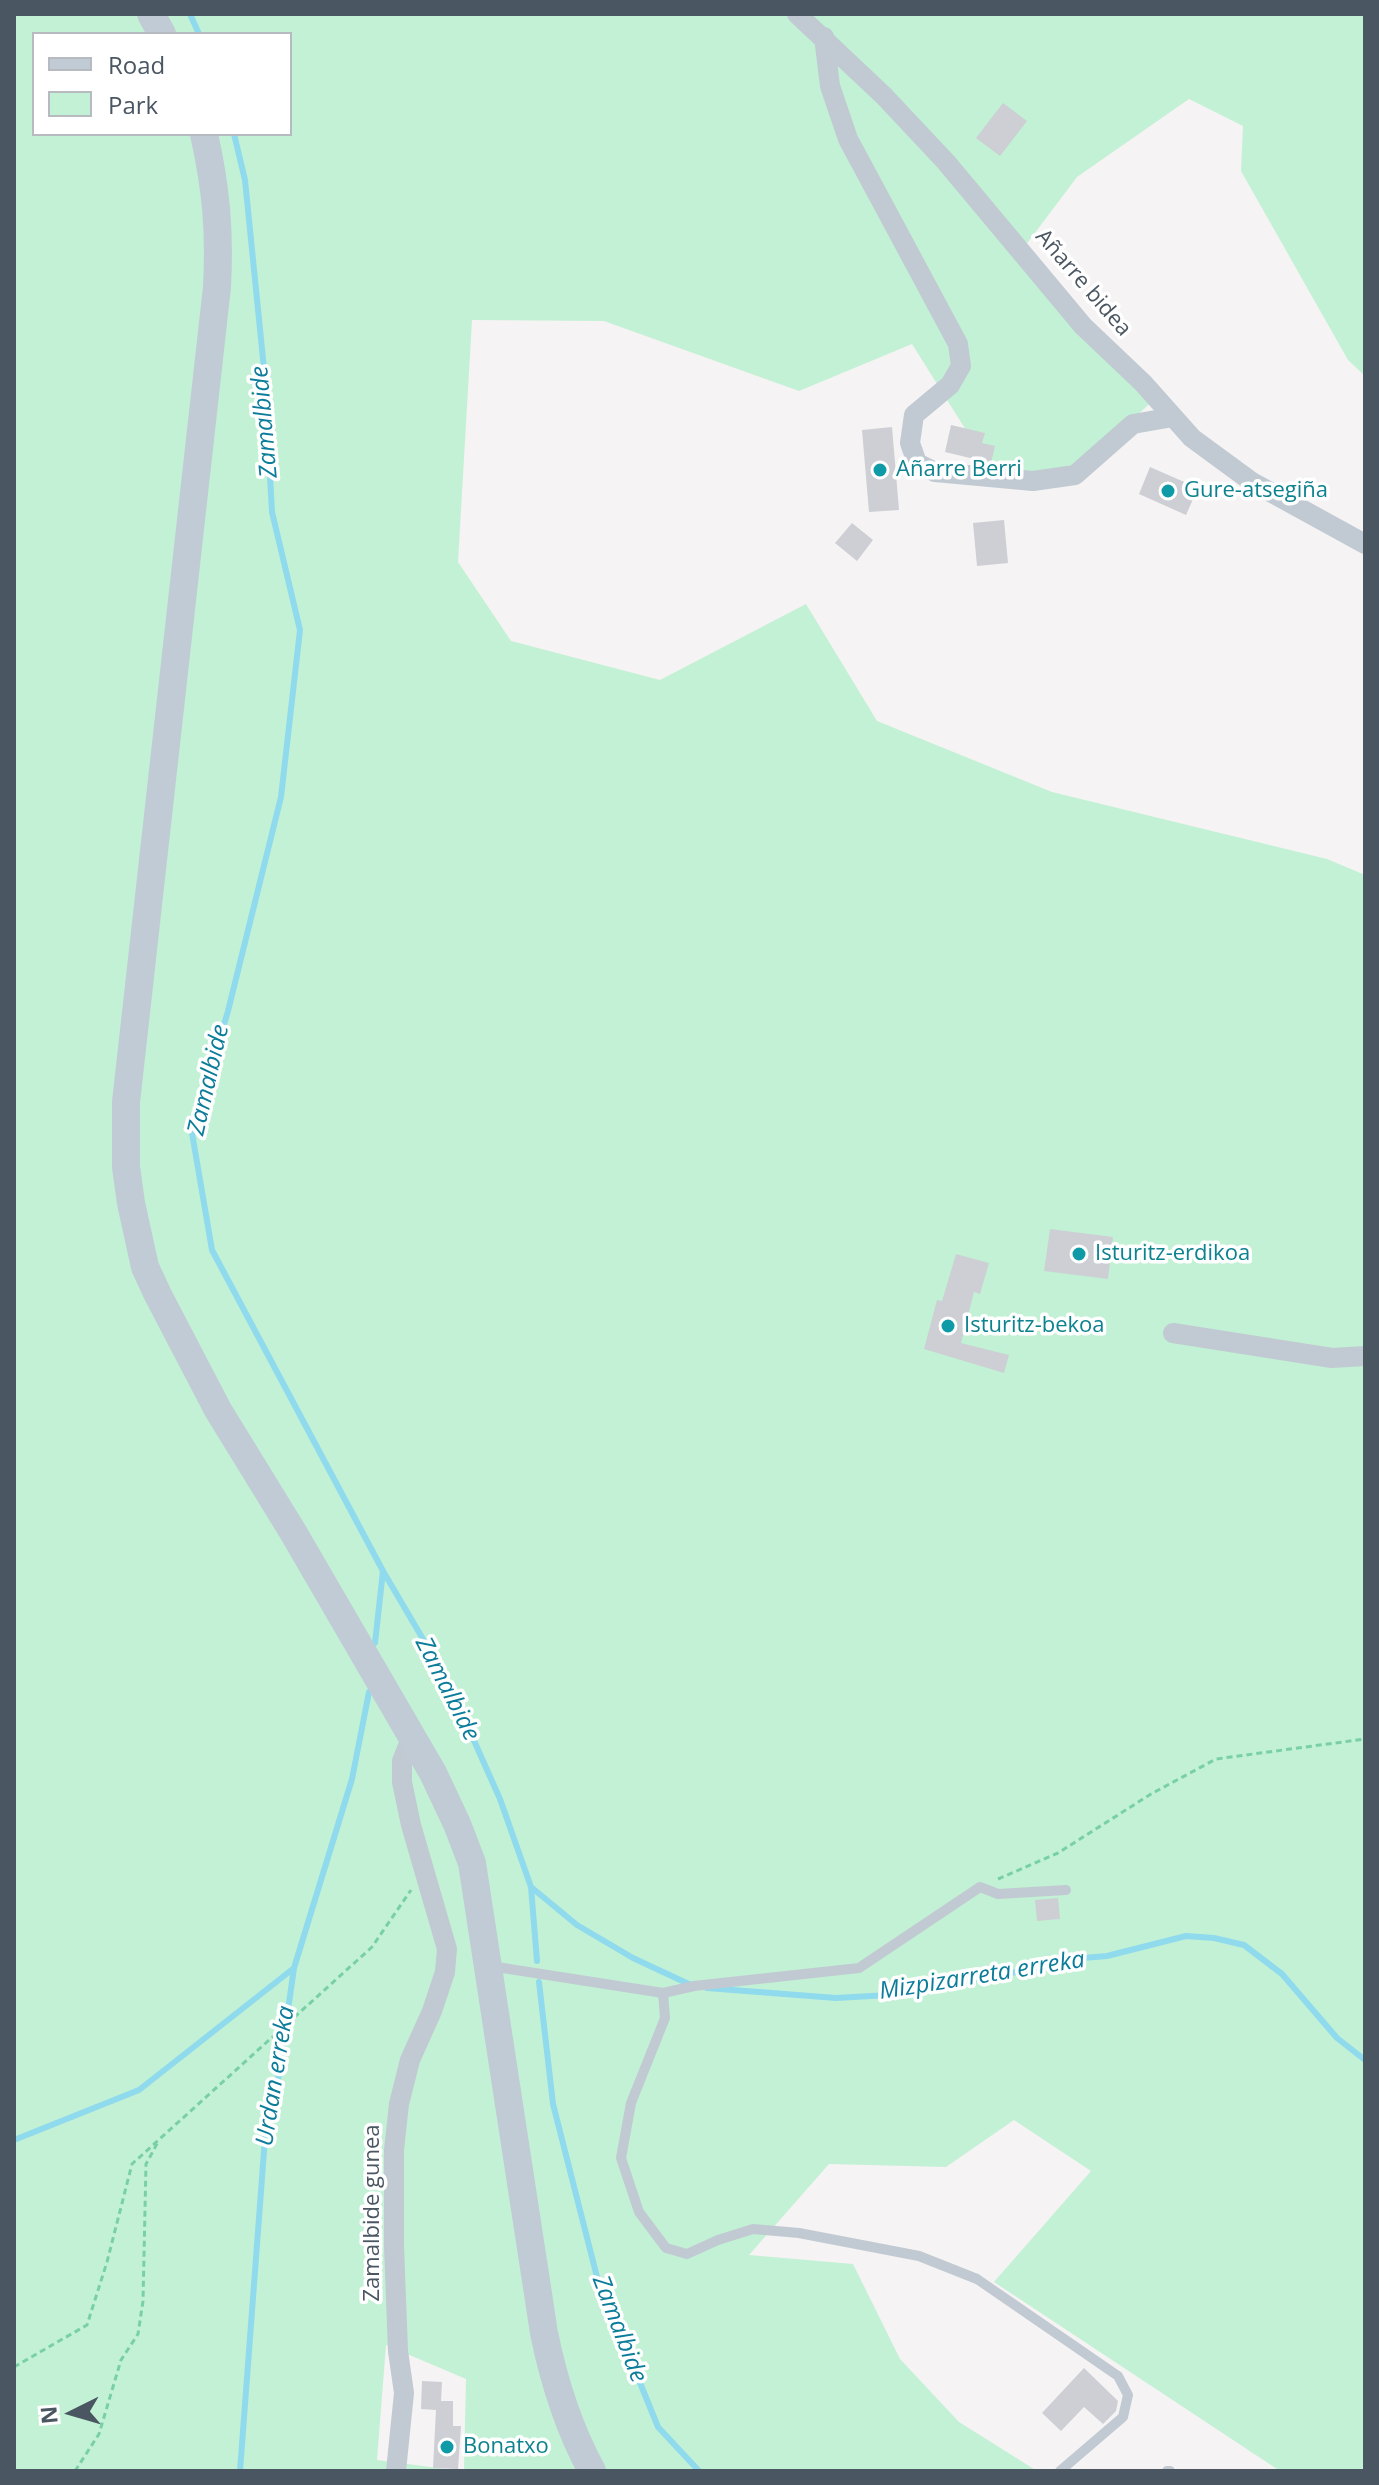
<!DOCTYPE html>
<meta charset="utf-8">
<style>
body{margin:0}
#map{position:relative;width:1379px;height:2485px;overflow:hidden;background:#f5f3f3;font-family:"Open Sans",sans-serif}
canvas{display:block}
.frame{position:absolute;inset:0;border:16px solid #4a5661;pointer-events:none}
.legend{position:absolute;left:32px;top:32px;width:260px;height:104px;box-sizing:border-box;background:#fff;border:2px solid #b7bbc0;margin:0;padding:10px 14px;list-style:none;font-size:24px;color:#4a5661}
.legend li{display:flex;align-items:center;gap:16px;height:40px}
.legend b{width:40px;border:2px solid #b7bbc0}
.north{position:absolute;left:32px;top:2373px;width:80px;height:80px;-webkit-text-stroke:6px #fff;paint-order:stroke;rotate:265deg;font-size:22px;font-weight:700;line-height:32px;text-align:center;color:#4a5661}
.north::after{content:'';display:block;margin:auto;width:28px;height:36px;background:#4a5661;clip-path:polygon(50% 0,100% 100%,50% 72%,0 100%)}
</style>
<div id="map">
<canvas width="1379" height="2485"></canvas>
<div class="frame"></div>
<ul class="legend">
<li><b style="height:10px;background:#c1cbd6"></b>Road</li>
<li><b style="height:22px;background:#c3f1d5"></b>Park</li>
</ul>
<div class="north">N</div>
</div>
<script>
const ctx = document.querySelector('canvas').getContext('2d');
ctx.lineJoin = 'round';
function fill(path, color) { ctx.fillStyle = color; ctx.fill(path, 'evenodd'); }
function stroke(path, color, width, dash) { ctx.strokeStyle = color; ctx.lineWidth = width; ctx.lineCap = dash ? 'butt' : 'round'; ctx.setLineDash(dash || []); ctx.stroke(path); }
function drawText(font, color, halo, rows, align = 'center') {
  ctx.font = font + ' "Open Sans",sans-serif'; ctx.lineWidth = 7; ctx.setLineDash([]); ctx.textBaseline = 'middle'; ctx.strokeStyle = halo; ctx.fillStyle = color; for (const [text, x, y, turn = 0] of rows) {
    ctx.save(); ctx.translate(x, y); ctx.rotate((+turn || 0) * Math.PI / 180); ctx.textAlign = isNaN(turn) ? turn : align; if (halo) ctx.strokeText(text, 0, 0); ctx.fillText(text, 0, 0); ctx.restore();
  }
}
fill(new Path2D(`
 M14 14H1365V376L1348 360 1241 171 1243 126 1189 99 1077 177 1025 246 1157 397 1077 470 998 481 912 344 799 391 604 321 472 320 458 562 511 641 660 680 806 604 877 721 1052 792 1327 859 1365 875V2471H1280L994 2282 1091 2171 1014 2120 946 2167 829 2164 749 2255 853 2264 900 2359 959 2422 1037 2471H464L466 2379 386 2345 377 2460 461 2471H14ZM34 34H290V134H34Z`), '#c3f1d5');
stroke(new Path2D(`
 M190 14 199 34
 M234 134 245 180 264 369 272 512 300 630 281 797 228 1011 192 1133 212 1250 383 1571 447 1680 500 1799 531 1887 537 1961
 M375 1643 383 1571
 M531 1887 577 1925 633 1958 693 1986
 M539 1982 553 2104 597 2277 658 2427 699 2471
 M707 1988 836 1998 889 1995 1033 1969 1059 1960 1107 1956 1186 1936 1214 1938 1244 1945 1282 1974 1337 2038 1365 2060
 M14 2140 139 2090 294 1968
 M240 2471 265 2138 277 2087 294 1968 352 1779 369 1692`), '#90daee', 6);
fill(new Path2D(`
 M1003 103 1027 121 1000 156 976 138Z
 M951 425 985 433 982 443 995 446 991 463 945 452Z
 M892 427 899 510 869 512 862 430Z
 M1150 467 1198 488 1186 515 1139 494Z
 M1004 520 1008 563 977 566 973 523Z
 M852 523 873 540 857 561 835 543Z
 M1050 1229 1113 1237 1108 1279 1044 1271Z
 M956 1254 989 1263 980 1294 974 1292 961 1343 1009 1355 1004 1373 924 1349 937 1300 942 1301Z
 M1058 1898 1060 1919 1037 1921 1035 1900Z
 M1084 2368 1118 2401 1116 2411 1103 2424 1084 2407 1061 2431 1042 2413Z
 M422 2381 442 2382 441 2401H453V2426H461L458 2469 433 2468 436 2410 421 2409Z`), '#cdcfd5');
stroke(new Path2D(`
 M998 1879 1058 1853 1151 1794 1216 1759 1365 1739
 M14 2367 87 2325 107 2262 132 2164 372 1947 411 1890
 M75 2471 99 2434 121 2360 138 2334 143 2301 146 2164 158 2142`), '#7ad0a6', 3, [6, 4]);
stroke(new Path2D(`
 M490 1966 663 1993 694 1986 859 1968 980 1887 998 1894 1066 1890
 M663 1993 665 2018 631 2103 621 2158 639 2212 666 2248 687 2254 718 2240 753 2229 799 2233 919 2256 977 2279 1118 2376 1128 2395 1123 2417 1060 2471
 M1167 2471H1170`), '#c1cad2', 10);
stroke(new Path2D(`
 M797 14 884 96 946 162 1083 326 1143 383 1192 438 1252 482 1365 544
 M824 37 830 86 848 139 958 344 961 366 950 385 914 415 910 443 917 463 935 472 1033 481 1075 475 1133 424 1173 417
 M1173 1333 1332 1358 1365 1356
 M396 2471 404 2393 398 2351 394 2246V2150L399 2104 410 2060 432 2011 445 1972 447 1949 411 1825 402 1782V1761L412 1736`), '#c1cad2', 20);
stroke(new Path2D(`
 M151 14 162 34
 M204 134C216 188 220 231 217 287L126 1102V1167L131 1203 145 1267 158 1295 218 1410 293 1532 433 1773 457 1824 472 1863 544 2333C554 2382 568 2427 592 2471`), '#c1cbd6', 28);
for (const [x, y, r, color] of [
 [880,470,8,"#0f9aa8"],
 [1168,491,8,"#0f9aa8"],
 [1079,1254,8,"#0f9aa8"],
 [948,1326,8,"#0f9aa8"],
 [447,2447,8,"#0f9aa8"]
]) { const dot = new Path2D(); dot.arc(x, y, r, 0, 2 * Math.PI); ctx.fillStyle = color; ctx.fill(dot); stroke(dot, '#fff', 3); }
drawText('22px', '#4a5661', '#fff', [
 ["Añarre bidea",1083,283,49],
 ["Zamalbide gunea",373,2213,-90]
]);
drawText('22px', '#0d838f', '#fff', [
 ["Añarre Berri",896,470],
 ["Gure-atsegiña",1184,491],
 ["Isturitz-erdikoa",1095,1254],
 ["Isturitz-bekoa",964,1326],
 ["Bonatxo",463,2447]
], 'left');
drawText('italic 24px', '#0c7c9b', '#fff', [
 ["Zamalbide",265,422,-95],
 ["Zamalbide",209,1080,-77],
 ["Zamalbide",447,1689,63],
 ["Mizpizarreta erreka",982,1976,-9],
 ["Urdan erreka",276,2076,-81],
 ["Zamalbide",619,2329,69]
]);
</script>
